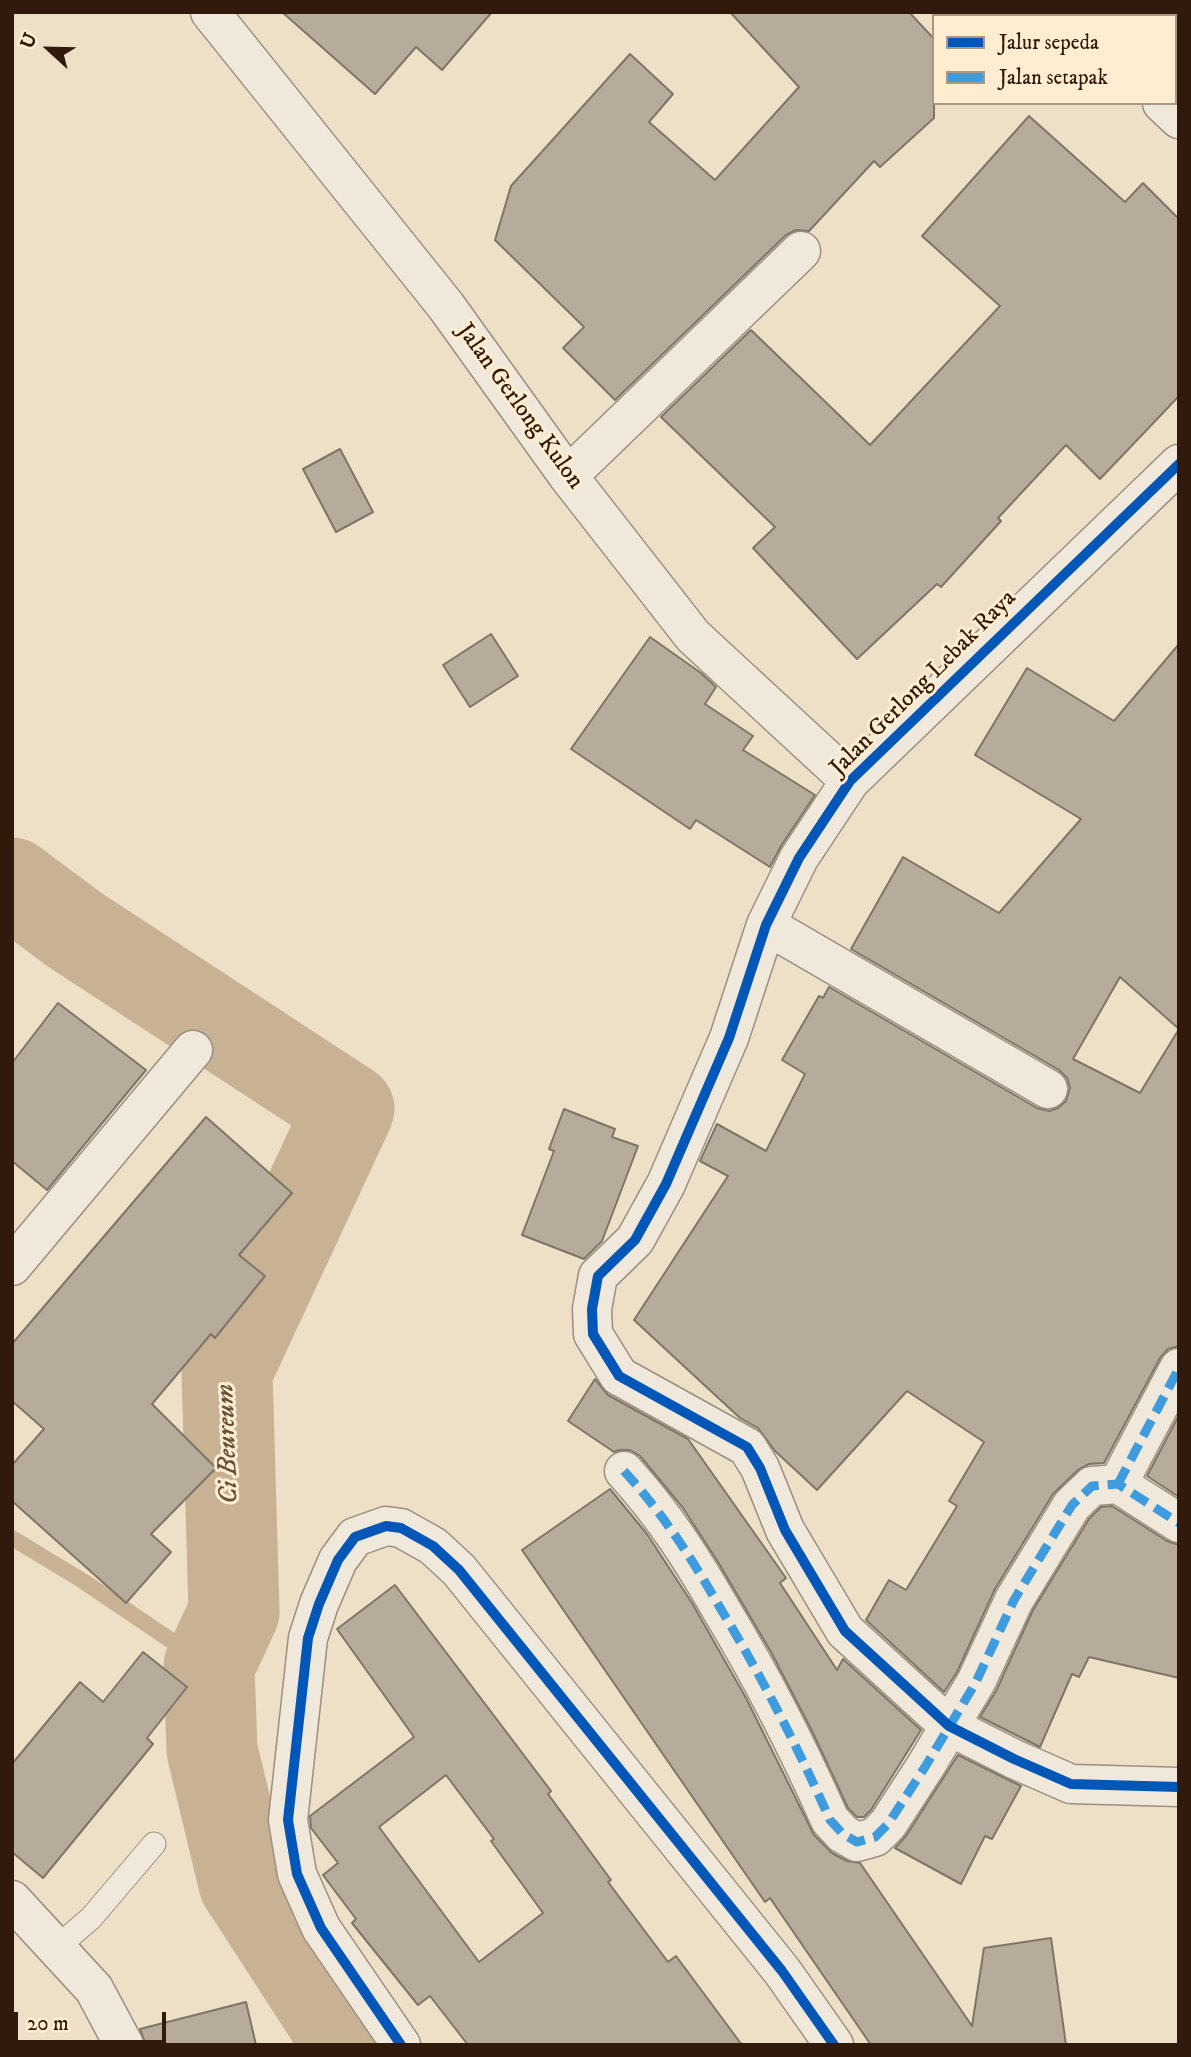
<!DOCTYPE html>
<style>
body{margin:0}
#map{position:relative;width:1191px;height:2057px;overflow:hidden;background:#eee0c7;font-family:"IM FELL DW Pica",serif}
canvas{display:block}
.frame{position:absolute;inset:0;border:14px solid #31190c;pointer-events:none}
.legend{position:absolute;left:932px;top:14px;width:245px;height:91px;box-sizing:border-box;background:#feedd0;border:2px solid #ac9882;margin:0;padding:9px 12px;list-style:none;font-size:21px;color:#31190c}
.legend li{display:flex;align-items:center;gap:14px;height:35px}
.legend b{width:35px;border:2px solid #ac9882}
.north{position:absolute;left:14px;top:14px;width:70px;height:70px;-webkit-text-stroke:5px #feedd0;paint-order:stroke;rotate:292deg;font-size:19px;font-weight:700;line-height:28px;text-align:center;color:#31190c}
.north::after{content:'';display:block;margin:auto;width:24px;height:32px;background:#31190c;clip-path:polygon(50% 0,100% 100%,50% 72%,0 100%)}
.scale{position:absolute;left:14px;top:2012px;width:152px;height:32px;box-sizing:border-box;border:4px solid #31190c;border-top:0;padding-left:9px;font-size:21px;line-height:24px;white-space:nowrap;color:#31190c;-webkit-text-stroke:5px #feedd0;paint-order:stroke}
</style>
<div id="map">
<canvas width="1191" height="2057"></canvas>
<div class="frame"></div>
<ul class="legend">
<li><b style="height:9px;background:#0057b8"></b>Jalur sepeda</li>
<li><b style="height:9px;background:#3e9bde"></b>Jalan setapak</li>
</ul>
<div class="north">U</div>
<div class="scale">20 m</div>
</div>
<script>
const ctx = document.querySelector('canvas').getContext('2d');
ctx.lineJoin = 'round';
function stroke(path, color, width, dash) { ctx.strokeStyle = color; ctx.lineWidth = width; ctx.lineCap = dash ? 'butt' : 'round'; ctx.setLineDash(dash || []); ctx.stroke(path); }
function fill(path, color) { ctx.fillStyle = color; ctx.fill(path, 'evenodd'); }
function drawText(font, color, halo, rows, align = 'center') {
  ctx.font = font + ' "IM FELL DW Pica",serif'; ctx.lineWidth = 6; ctx.setLineDash([]); ctx.textBaseline = 'middle'; ctx.strokeStyle = halo; ctx.fillStyle = color; for (const [text, x, y, turn = 0] of rows) {
    ctx.save(); ctx.translate(x, y); ctx.rotate((+turn || 0) * Math.PI / 180); ctx.textAlign = isNaN(turn) ? turn : align; if (halo) ctx.strokeText(text, 0, 0); ctx.fillText(text, 0, 0); ctx.restore();
  }
}
stroke(new Path2D(`
 M12 1538 83 1581 209 1666`), '#c8b293', 16);
stroke(new Path2D(`
 M12 883 75 930 349 1109 227 1371 234 1612 209 1666 212 1750 244 1883 349 2045`), '#c8b293', 91);
const building = new Path2D(`
 M282 12H492L442 70 416 47 375 94Z
 M730 12H909L934 39V118L880 167 874 161 809 231 796 230 786 235 615 400 563 348 584 327 495 240 511 186 630 54 673 94 649 122 715 180 799 87Z
 M1029 116 1125 202 1143 183 1179 219V396L1100 479 1066 445 998 518 1001 521 941 587 937 584 857 659 753 548 775 527 661 417 751 330 870 445 1000 306 922 236Z
 M340 449 373 512 336 532 303 469Z
 M491 634 518 676 470 707 443 665Z
 M650 637 701 673 716 687 705 704 753 736 743 750 815 795 781 846 770 867 696 820 690 829 571 749Z
 M1179 644V1029L1120 977 1073 1059 1140 1093 1179 1029V1346L1168 1349 1160 1358 1104 1463 1089 1464 1078 1470 1053 1494 995 1589 957 1672 944 1692 866 1620 889 1580 906 1590 957 1506 949 1501 984 1442 907 1391 817 1490 775 1451 758 1428 740 1418 634 1320 728 1176 700 1161 717 1124 766 1151 805 1074 782 1060 819 996 823 998 829 987 1037 1108 1049 1111 1058 1108 1066 1101 1070 1088 1067 1078 1059 1070 851 949 903 857 999 913 1081 819 975 755 1027 668 1114 721Z
 M58 1003 146 1070 47 1190 12 1161V1063Z
 M564 1109 615 1129 612 1137 638 1146 602 1241 584 1259 522 1235 554 1151 549 1149Z
 M206 1117 292 1193 239 1255 265 1276 215 1338 211 1334 152 1404 216 1468 151 1534 171 1552 126 1603 12 1501V1465L44 1429 12 1401V1344Z
 M595 1379 608 1395 688 1439 786 1578 780 1583 837 1670 843 1659 921 1730 871 1810 864 1817H857L848 1808 812 1731 771 1652 718 1562 683 1508 640 1456 630 1450H620L614 1452 568 1421Z
 M1179 1415V1497L1147 1476Z
 M610 1489 647 1534 692 1603 746 1698 814 1835 832 1853 847 1861 860 1863 972 2026 984 1948 1051 1938 1066 2045H871L770 1898 765 1902 522 1550Z
 M1112 1506 1167 1541 1179 1545V1678L1089 1657 1079 1677 1072 1674 1040 1747 980 1717 996 1691 1033 1610 1089 1519 1101 1507Z
 M395 1585 551 1791 548 1794 611 1880 608 1882 668 1962 676 1956 742 2045H468L430 1996 418 2005 352 1923 356 1919 323 1875 338 1863 311 1828 310 1816 414 1737 337 1629ZM446 1775 494 1839 491 1841 543 1913 479 1962 379 1827Z
 M143 1652 187 1687 147 1738 153 1744 43 1878 12 1852V1764L80 1682 103 1702Z
 M958 1755 1021 1786 992 1839 985 1836 961 1884 895 1848 906 1836Z
 M246 2002 256 2045H146L140 2029Z`);
fill(building, '#b7ac9b');
stroke(building, '#7f7567', 2);
const lane = new Path2D(`
 M56 1948 91 1918 154 1844`);
const street = new Path2D(`
 M210 12 446 306 568 476 693 636 850 781
 M1061 12 1065 16
 M1162 103 1179 119
 M1179 464 850 781 799 858 766 925 729 1038 666 1184 635 1240 598 1276 592 1309 593 1334 619 1376 747 1447 760 1468 785 1530 845 1631 949 1726 1014 1759 1071 1784 1179 1787
 M568 476 801 251
 M766 925 1048 1089
 M12 1266 193 1050
 M624 1471C665 1516 692 1559 722 1611 763 1679 798 1748 830 1820L843 1834 857 1842 875 1837 888 1824 925 1767 976 1682 1014 1600 1072 1505 1092 1486 1118 1484 1179 1523
 M1118 1484 1179 1368
 M12 1900 94 1989 124 2045
 M401 2045 321 1928 297 1874 288 1820 308 1638 319 1604 338 1560 355 1537 386 1526 401 1528 433 1546 459 1570 782 1971 834 2045`);
stroke(lane, '#9a8f80', 25);
stroke(street, '#9a8f80', 41);
stroke(lane, '#efe8db', 23);
stroke(street, '#efe8db', 38);
stroke(new Path2D(`
 M624 1471C665 1516 692 1559 722 1611 763 1679 798 1748 830 1820L843 1834 857 1842 875 1837 888 1824 925 1767 976 1682 1014 1600 1072 1505 1092 1486 1118 1484 1179 1523
 M1118 1484 1179 1368`), '#3e9bde', 9, [18, 9]);
stroke(new Path2D(`
 M1179 464 850 781 799 858 766 925 729 1038 666 1184 635 1240 598 1276 592 1309 593 1334 619 1376 747 1447 760 1468 785 1530 845 1631 949 1726 1014 1759 1071 1784 1179 1787
 M401 2045 321 1928 297 1874 288 1820 308 1638 319 1604 338 1560 355 1537 386 1526 401 1528 433 1546 459 1570 782 1971 834 2045`), '#0057b8', 10);
drawText('24px', '#31190c', '#feedd0', [
 ["Jalan Gerlong Kulon",519,407,54],
 ["Jalan Gerlong Lebak Raya",924,684,-45]
]);
drawText('italic 26px', '#674f39', '#feedd0', [
 ["Ci Beureum",229,1444,-92]
]);
</script>
